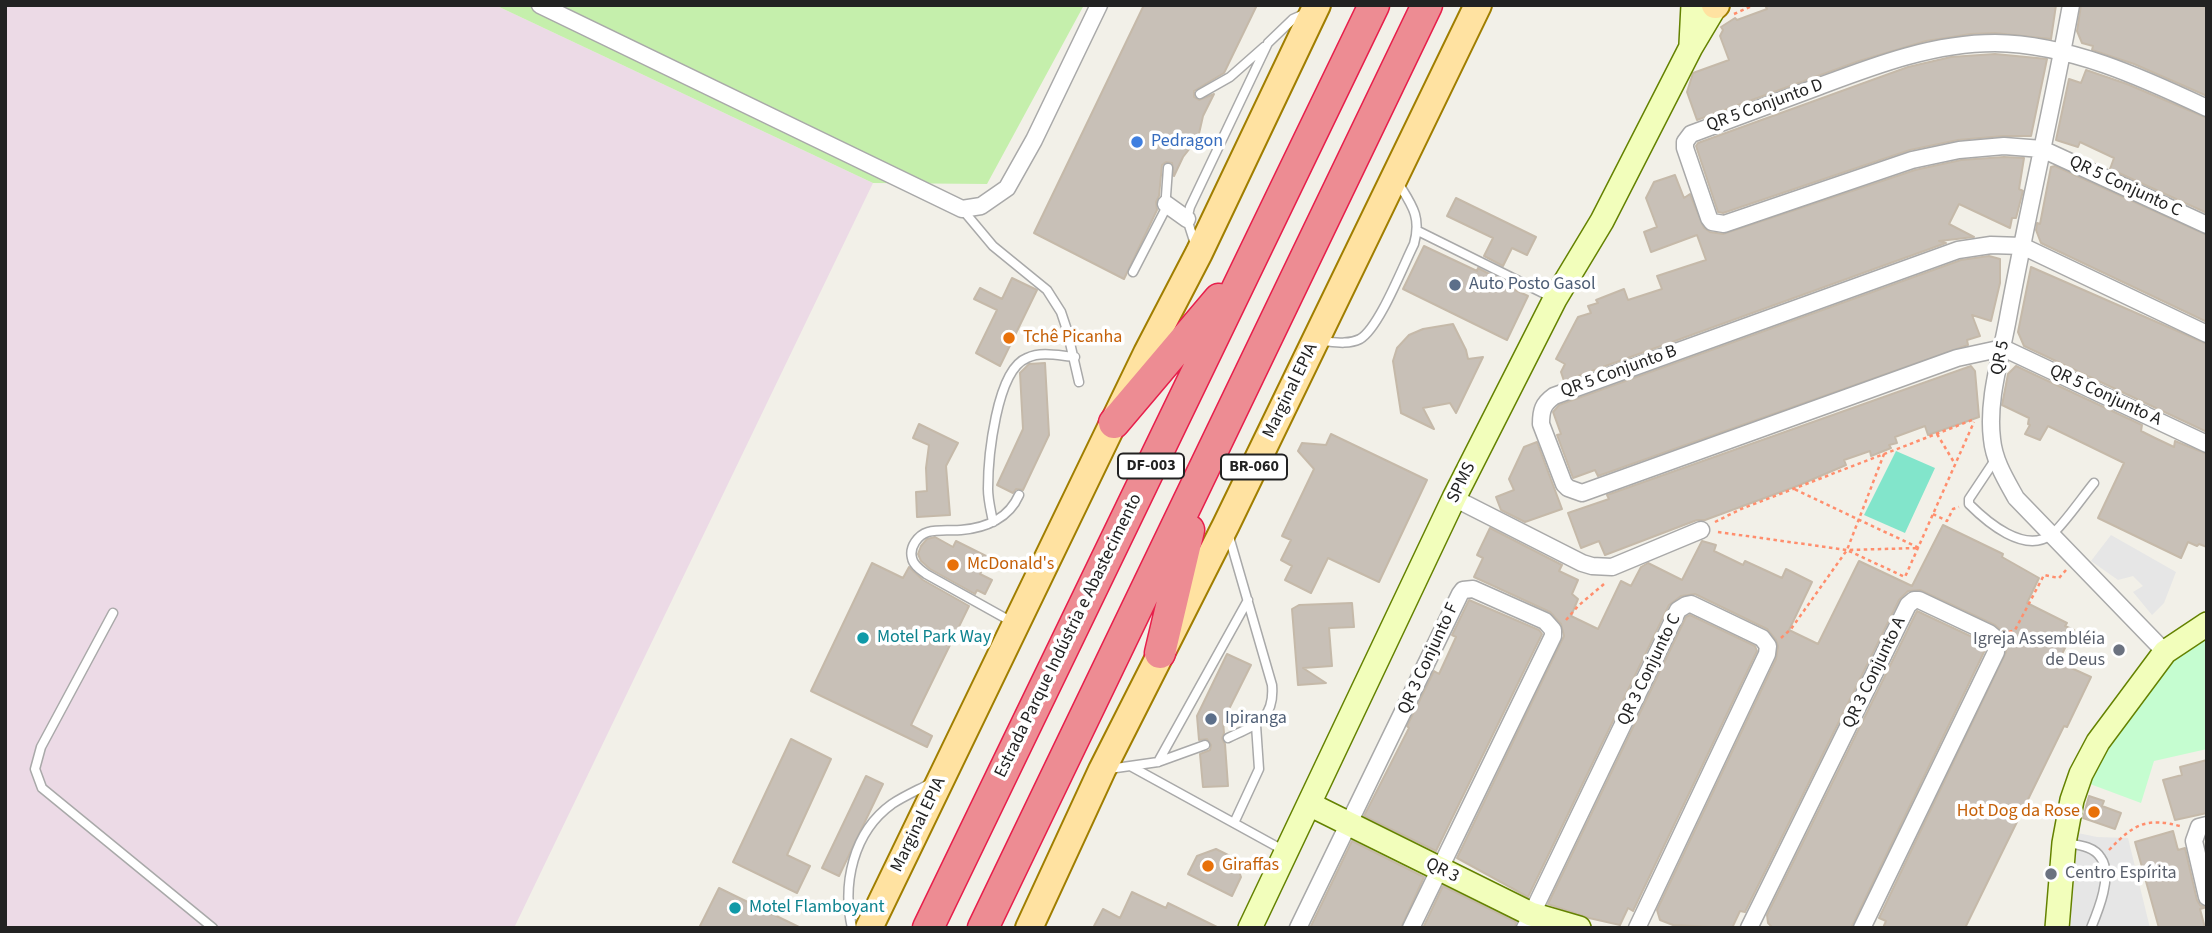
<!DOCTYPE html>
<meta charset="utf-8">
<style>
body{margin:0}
#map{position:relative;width:2212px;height:933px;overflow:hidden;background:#f2f0e8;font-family:"Source Sans 3",sans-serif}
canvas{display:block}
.frame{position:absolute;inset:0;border:7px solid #222;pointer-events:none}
</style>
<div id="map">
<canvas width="2212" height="933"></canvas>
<div class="frame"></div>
</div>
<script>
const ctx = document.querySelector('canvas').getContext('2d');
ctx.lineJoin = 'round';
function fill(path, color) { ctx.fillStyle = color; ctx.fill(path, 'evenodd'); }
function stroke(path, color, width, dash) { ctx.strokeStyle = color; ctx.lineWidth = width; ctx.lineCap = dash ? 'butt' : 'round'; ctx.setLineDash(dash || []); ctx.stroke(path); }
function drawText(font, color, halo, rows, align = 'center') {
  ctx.font = font + ' "Source Sans 3",sans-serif'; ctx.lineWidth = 7; ctx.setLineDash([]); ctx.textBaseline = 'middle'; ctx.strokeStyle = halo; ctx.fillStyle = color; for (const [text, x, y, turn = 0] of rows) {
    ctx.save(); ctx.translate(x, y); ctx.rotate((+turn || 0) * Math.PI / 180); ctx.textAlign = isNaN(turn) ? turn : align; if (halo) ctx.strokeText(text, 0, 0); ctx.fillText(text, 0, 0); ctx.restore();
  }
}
fill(new Path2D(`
 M5 5H495L873 183 514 928H5Z`), '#ecdae6');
fill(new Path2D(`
 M495 5H1084L987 184 873 183Z`), '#c5efac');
fill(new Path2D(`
 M2207 628V749L2154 761 2141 803 2082 781 2143 684Z`), '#c5fdd0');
fill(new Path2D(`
 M1896 451 1935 468 1905 533 1864 515Z`), '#82e5cb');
fill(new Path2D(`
 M2111 535 2176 572 2164 603 2152 615 2133 592 2143 586 2133 576 2118 580 2091 561Z
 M2073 832 2097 837 2128 838 2150 928H2066Z`), '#e6e6e6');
const building = new Path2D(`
 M1144 5H1257L1224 73 1194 91V97L1199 100 1214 94 1203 116 1198 138 1183 157 1174 176 1172 163 1166 162 1162 165 1159 196 1156 202 1157 210 1124 279 1034 233Z
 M1765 5H2056L2051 39 1995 33 1971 34 1926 41 1859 61 1697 120 1687 92 1693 73 1729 60 1720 36 1723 30 1721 27 1735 18 1737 20 1767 9Z
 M2081 5H2201L2207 8V96L2134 64 2092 50 2093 46 2082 43 2077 31Z
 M1995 54 2047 59 2031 136H2003L1958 140 1910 150 1723 213 1718 212 1696 146 1698 143 1908 67 1951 57Z
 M2086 70 2127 84 2207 118V213L2110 169 2114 158 2080 142 2078 147 2056 140 2069 79 2081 83Z
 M2004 157 2024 158 2019 189 2023 191 2016 218H2012L2010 228 1959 204 1949 224 1974 237 1939 241 1946 243 1564 381 1561 372 1565 364 1556 359 1578 317 1591 313 1588 306 1598 303 1596 300 1624 289 1628 300 1662 289 1657 276 1706 260 1697 235 1651 252 1644 232 1657 227 1646 198 1654 182 1675 175 1684 198 1690 194 1704 228 1710 232 1723 234 1915 170 1961 160Z
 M2055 166 2207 235V322L2041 243 2036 230 2037 223 2040 224 2051 167Z
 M1456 198 1536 237 1527 255 1512 248 1503 266 1484 256 1493 238 1447 216Z
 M1424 246 1477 271 1478 268 1497 278 1496 281 1528 296 1507 340 1403 289Z
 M1989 256 2000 259V283L1991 321 1972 315 1980 336 1967 340 1968 345 1598 476 1595 470 1573 478 1557 435 1561 434 1553 412 1559 405 1961 260Z
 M2031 267 2207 344V432L2024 346 2018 332Z
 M1012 278 1037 290 1000 366 976 353 997 310 974 299 980 288 1002 299Z
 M1453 324 1466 350 1468 359 1483 357 1456 413 1450 403 1423 408 1434 429 1401 413 1393 361 1397 348 1409 335 1423 329Z
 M1045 363 1049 435 1023 490 1016 489 1013 493 997 485 1023 429 1020 373 1029 364Z
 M1971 366 1975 371 1979 417 1928 435 1925 426 1895 437 1897 443 1889 445 1891 448 1871 456 1870 451 1844 460 1846 465 1797 486 1705 520H1697L1605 555 1599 541 1581 548 1568 513 1609 499 1607 495Z
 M2016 366 2142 425 2141 431 2155 438 2174 447 2175 441 2207 454V547L2199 544 2197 546 2188 542 2181 558 2098 518 2124 463 2048 426 2040 440 2025 434 2030 425 2028 424 2029 418 2002 405 2008 374Z
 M919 424 958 443 946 466 950 515 917 517 916 492 927 491 926 468 929 445 913 438Z
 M1331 434 1427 480 1379 582 1328 558 1311 593 1285 580 1292 566 1281 560 1291 540 1282 536 1314 469 1298 451 1302 443 1326 445Z
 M1537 442 1562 509 1525 522 1501 510 1496 497 1514 490 1509 479 1524 447Z
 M1943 525 2003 554 2002 557 2039 578 2027 603 2067 623 2065 626 2074 630 2058 662 2091 677 2067 727 2064 726 1965 928H1883L1886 921 1879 918 2006 652 2005 634 1995 625 1920 590 1908 591 1899 600 1745 912 1740 911 1732 928 1673 925 1660 920 1657 910 1776 659 1778 646 1776 640 1767 629 1695 594 1681 596 1669 605 1528 897 1457 858 1564 636 1561 624 1550 612 1474 577 1483 558 1477 555 1490 528 1562 565 1559 571 1578 580 1572 594 1578 599 1571 616 1598 629 1621 581 1631 586 1641 567 1648 563 1682 580 1702 541 1716 545 1714 551 1743 565 1745 561 1782 578 1786 569 1812 582 1789 630 1818 644 1859 561 1912 586Z
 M935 537 953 547 956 541 988 557 980 574 992 580 985 594 977 590 975 594 930 569 921 561 918 554 921 546 927 539Z
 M872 563 903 578 909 567 923 580 969 606 911 725 932 736 927 747 811 691Z
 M1469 600 1539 630 1542 634 1436 851 1364 816 1409 728 1407 726 1434 671 1439 674 1456 637 1452 635Z
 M1352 603 1354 627 1329 628 1332 666 1303 668 1326 683 1298 685 1292 609 1299 605Z
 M1917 611 1983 642 1985 650 1851 928H1773L1768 923 1767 915Z
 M1690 615 1755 646 1757 651 1633 911 1628 908 1620 925 1589 918 1548 904 1686 617Z
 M1227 654 1251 665 1223 721 1224 733 1222 738 1225 744 1228 786 1203 787 1200 754 1210 750 1211 745 1207 739 1199 740 1197 716Z
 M791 739 831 759 787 855 810 866 797 893 733 862Z
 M2207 760V813L2175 820 2163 780 2182 775 2180 767Z
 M866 776 883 784 839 876 822 868Z
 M2089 796 2104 801 2102 806 2121 813 2115 829 2083 818Z
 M2173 831 2178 850 2185 848 2197 900 2200 905 2207 907 2200 909 2205 928H2159L2135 842Z
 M1352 841 1424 877 1401 928H1310Z
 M1216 849 1234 858 1241 877 1232 896 1188 874 1197 856Z
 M1443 886 1516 922 1515 928H1423Z
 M719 888 801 928H699Z
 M1132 892 1166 908 1168 903 1219 928H1093L1103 909 1120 918Z`);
fill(building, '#c8c0b7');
stroke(building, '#c5b9a9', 2);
const lane = new Path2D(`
 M1200 94 1230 77 1264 47
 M962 209 993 246 1047 290 1061 312 1067 330 1079 382
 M1418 231 1553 298
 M1195 244 1187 219 1190 207 1268 43 1293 19 1304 14
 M1133 272 1165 210 1168 168
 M1322 341C1334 342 1348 345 1360 339 1379 328 1403 266 1414 244 1422 216 1411 204 1397 181
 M1995 460 1969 499V504C1987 522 2024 554 2051 535 2062 527 2084 495 2094 483
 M993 522C991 511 988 500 988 489 988 459 996 370 1027 358 1042 351 1060 356 1075 357
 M113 613 41 747 35 769 42 788 213 928
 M1014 623 926 574C921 570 913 565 912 558 909 547 918 535 928 532 939 529 951 531 961 530 986 528 1009 518 1019 495
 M1228 738C1255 725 1275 720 1272 685L1228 533
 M1158 762 1248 600
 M1132 767 1283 850
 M1109 769 1158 762 1205 745
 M1234 823 1259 769 1256 725
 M2066 843C2078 845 2094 846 2101 858 2113 875 2098 911 2091 928
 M852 928C842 884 853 832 892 804 904 796 918 790 931 783`);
const street = new Path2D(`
 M540 5 962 209 981 206 1007 188 1034 140 1099 5
 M2071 5C2052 110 2027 214 2008 318 2001 357 1987 400 1992 439 1994 461 2006 480 2016 498L2165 652
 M2207 108C2141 77 2069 44 1995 43 1934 43 1876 65 1820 86 1777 102 1734 118 1691 134L1685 142V148L1709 218 1712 222 1724 224 1912 160 1959 150 2004 146 2042 149 2207 225
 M1166 204 1187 219
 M2207 334 2022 246 1991 245 1958 250 1554 396C1543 404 1541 410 1541 424L1564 484 1568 488 1582 493 1957 358 2003 348 2207 444
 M1454 498 1582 563 1592 566 1612 567 1701 530
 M2207 825 2199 827 2194 841 2207 897
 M1298 928 1460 594 1463 590 1473 589 1545 621 1553 630V636L1411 928
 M1525 928 1678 610 1686 605 1691 604 1762 638 1768 646 1767 654 1637 928
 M1749 928 1908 605 1914 600H1919L1989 633 1995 638 1996 652 1862 928`);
const secondary = new Path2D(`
 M1691 44 1693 5
 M1309 804 1531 914 1579 928
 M1250 928 1454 498 1555 299 1602 221 1691 47 1716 5
 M2057 928 2064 843 2072 800 2081 774 2098 742 2165 652 2207 624`);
const primary = new Path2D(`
 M1715 5H1716
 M869 928 1147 353 1199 253 1317 5
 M1029 928 1102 770 1226 525 1478 5`);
const highway = new Path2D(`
 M1114 423 1219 299
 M1160 653 1189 530
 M928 928 1374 5
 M983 928 1427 5`);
stroke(lane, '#a9a9a9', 11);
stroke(street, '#a9a9a9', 19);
stroke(secondary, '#648200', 26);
stroke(primary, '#a07e00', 30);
stroke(highway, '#e71f4b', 33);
stroke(new Path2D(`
 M1734 14 1754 5
 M1937 434 1955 464
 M1933 514 1947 521 1953 509 1959 507
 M1715 522 1741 509 1975 419
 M1718 532 1847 550 1919 548 1794 489
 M1849 551 1905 577 1974 422
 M1566 620 1578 606 1604 584
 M2009 632 2015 630 2044 575 2059 578 2066 570
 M1781 638 1791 629 1847 550 1884 454
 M2109 850C2133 825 2146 816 2183 827`), '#ff8e6d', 2.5, [3.5, 3.5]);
stroke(lane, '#fff', 8);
stroke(street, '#fff', 16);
stroke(secondary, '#f2febb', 23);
stroke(primary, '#ffe2a1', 26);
stroke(highway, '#ed8c93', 30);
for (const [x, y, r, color] of [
 [1137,142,7,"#3f7fe0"],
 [1455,285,7,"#5c6f8a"],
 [1009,338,7,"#e8710a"],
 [953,565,7,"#e8710a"],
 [863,638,7,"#0f9aa8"],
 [2119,650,7,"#6b7280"],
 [1211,719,7,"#5c6f8a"],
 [2094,812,7,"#e8710a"],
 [1208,866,7,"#e8710a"],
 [2051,874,7,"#6b7280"],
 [735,908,7,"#0f9aa8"]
]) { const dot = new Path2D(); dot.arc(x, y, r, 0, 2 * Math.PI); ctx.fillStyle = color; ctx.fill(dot); stroke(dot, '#fff', 2.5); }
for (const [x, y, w] of [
 [1151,466,66],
 [1254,467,66]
]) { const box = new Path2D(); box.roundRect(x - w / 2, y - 12.5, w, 25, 5); ctx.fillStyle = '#fff'; ctx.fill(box); stroke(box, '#222', 2); }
drawText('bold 16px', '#222', null, [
 ["DF-003",1151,466],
 ["BR-060",1254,467]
]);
drawText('18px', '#222', '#fff', [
 ["QR 5 Conjunto D",1765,106,-20],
 ["QR 5 Conjunto C",2125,187,25],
 ["QR 5",2001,358,-79],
 ["QR 5 Conjunto B",1619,372,-20],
 ["Marginal EPIA",1291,391,-64],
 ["QR 5 Conjunto A",2105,396,25],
 ["SPMS",1462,483,-64],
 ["Estrada Parque Indústria e Abastecimento",1069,636,-64],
 ["QR 3 Conjunto F",1429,659,-65],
 ["QR 3 Conjunto C",1650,670,-64],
 ["QR 3 Conjunto A",1875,673,-64],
 ["Marginal EPIA",919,825,-64],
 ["QR 3",1442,871,26]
]);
drawText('18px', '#366cbe', '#fff', [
 ["Pedragon",1151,142]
], 'left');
drawText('18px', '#4e5e75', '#fff', [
 ["Auto Posto Gasol",1469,285],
 ["Ipiranga",1225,719]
], 'left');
drawText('18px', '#c56008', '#fff', [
 ["Tchê Picanha",1023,338],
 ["McDonald's",967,565],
 ["Hot Dog da Rose",2080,812,"right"],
 ["Giraffas",1222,866]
], 'left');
drawText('18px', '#0d838f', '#fff', [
 ["Motel Park Way",877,638],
 ["Motel Flamboyant",749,908]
], 'left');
drawText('18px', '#5b616d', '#fff', [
 ["Igreja Assembléia",2105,640],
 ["de Deus",2105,661],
 ["Centro Espírita",2065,874,"left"]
], 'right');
</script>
